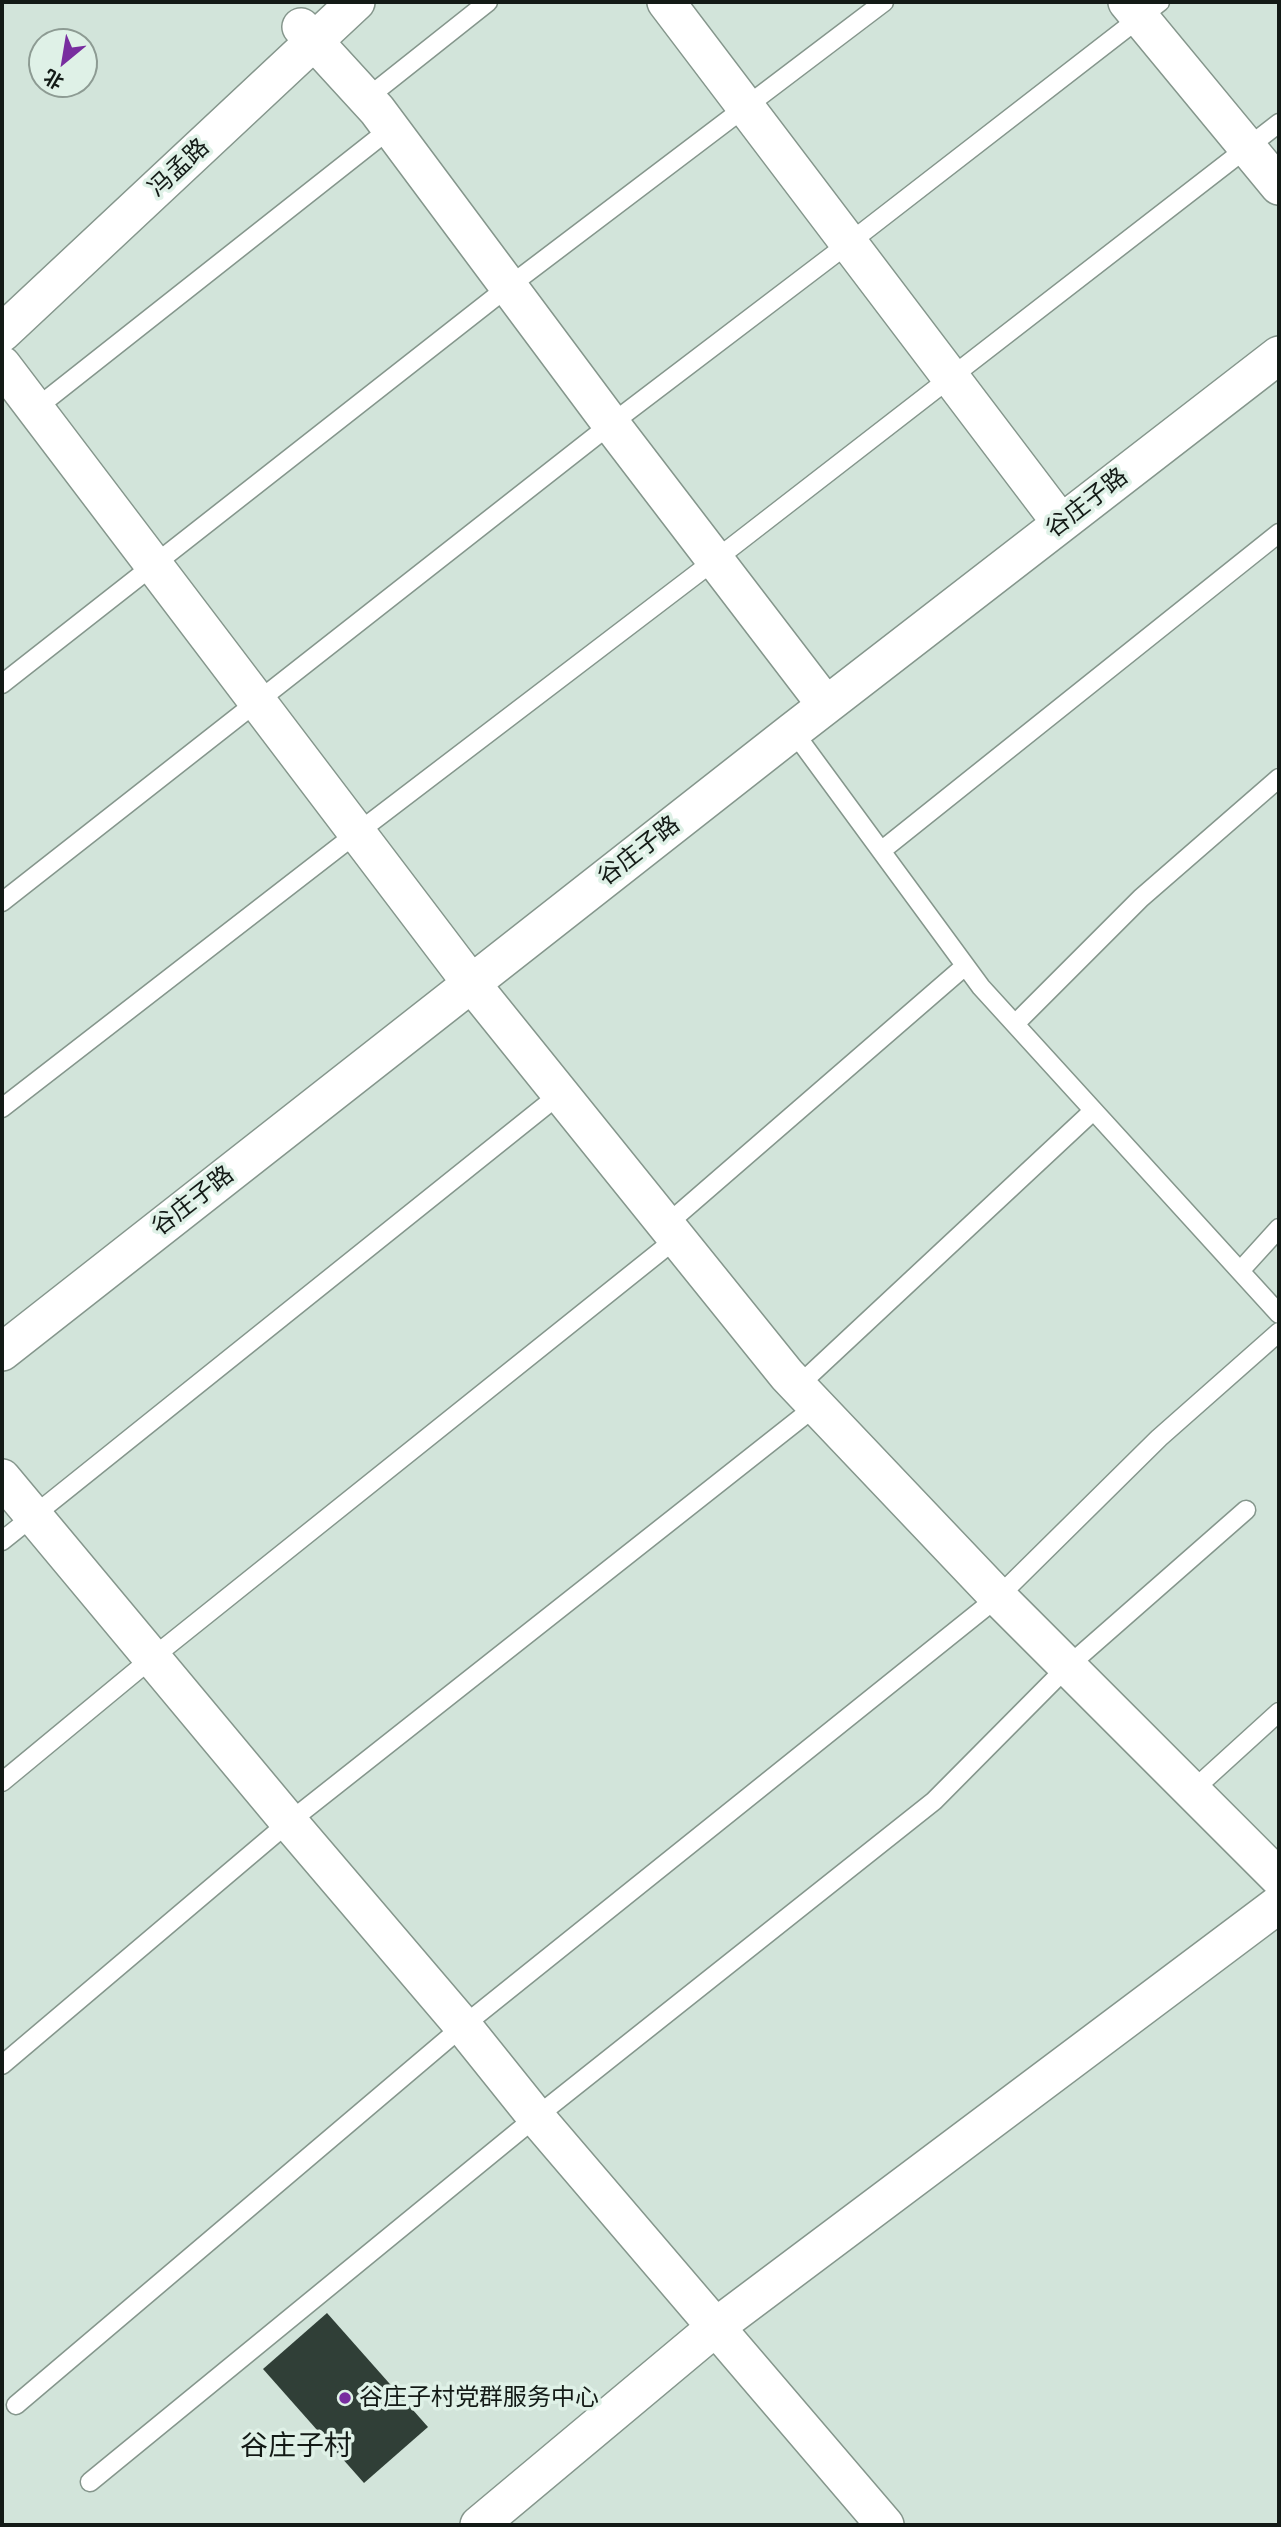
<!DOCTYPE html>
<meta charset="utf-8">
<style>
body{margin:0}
#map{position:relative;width:1281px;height:2527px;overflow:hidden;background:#d2e4da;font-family:Quicksand,"Noto Sans SC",sans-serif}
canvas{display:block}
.frame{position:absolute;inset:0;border:4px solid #131a16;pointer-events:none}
.north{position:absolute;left:28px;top:28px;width:70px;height:70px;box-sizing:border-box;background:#dff1e7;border:2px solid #8d9b93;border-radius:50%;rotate:210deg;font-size:19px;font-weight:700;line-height:28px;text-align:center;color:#131a16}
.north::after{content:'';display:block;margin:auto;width:24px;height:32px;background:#782d9f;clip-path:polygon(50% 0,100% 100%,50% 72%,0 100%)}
</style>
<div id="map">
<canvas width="1281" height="2527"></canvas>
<div class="frame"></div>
<div class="north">北</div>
</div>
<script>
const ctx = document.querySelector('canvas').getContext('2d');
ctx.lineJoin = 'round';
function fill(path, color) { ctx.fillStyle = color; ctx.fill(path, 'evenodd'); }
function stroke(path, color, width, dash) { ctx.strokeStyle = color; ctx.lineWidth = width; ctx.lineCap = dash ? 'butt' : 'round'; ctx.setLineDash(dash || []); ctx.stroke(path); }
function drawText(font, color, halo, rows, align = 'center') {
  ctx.font = font + ' Quicksand,"Noto Sans SC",sans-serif'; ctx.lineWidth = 7; ctx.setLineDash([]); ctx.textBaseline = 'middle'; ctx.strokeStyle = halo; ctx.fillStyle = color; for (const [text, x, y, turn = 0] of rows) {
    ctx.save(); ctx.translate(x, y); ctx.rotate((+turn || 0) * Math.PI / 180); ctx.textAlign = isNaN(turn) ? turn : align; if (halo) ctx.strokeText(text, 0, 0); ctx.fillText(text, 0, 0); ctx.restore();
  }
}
fill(new Path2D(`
 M327 2313 428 2427 364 2483 263 2369Z`), '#303f37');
const lane = new Path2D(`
 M367 98 488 2
 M35 409 391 128
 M2 684 508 287 884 2
 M793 731 981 987 1279 1314
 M881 851 1279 533
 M2 902 611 424 849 243 1160 2
 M1015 1024 1141 898 1279 778
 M2 1108 357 833 715 560 1279 123
 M666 1225 965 966
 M1240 1271 1279 1228
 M798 1386 1093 1111
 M2 1541 560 1094
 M2 1782 152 1658 677 1238
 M1192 1791 1279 1712
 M2 2065 289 1822 816 1406
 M16 2405 463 2026 998 1597 1159 1438 1279 1332
 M90 2482 536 2117 934 1801 1067 1667 1246 1510`);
const street = new Path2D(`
 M666 2 1061 523
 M1127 2 1279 186
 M301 27 377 110 611 424 826 705
 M2 333 356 2
 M2 365 471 983 787 1375 998 1597 1279 1878
 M2 1352 793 731 1279 355
 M2 1478 289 1822 463 2026 536 2117 885 2525
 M479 2525 717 2326 1279 1904`);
stroke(lane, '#85968c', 21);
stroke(street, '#85968c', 40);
stroke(lane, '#fff', 18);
stroke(street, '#fff', 37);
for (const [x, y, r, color] of [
 [345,2398,7,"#782d9f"]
]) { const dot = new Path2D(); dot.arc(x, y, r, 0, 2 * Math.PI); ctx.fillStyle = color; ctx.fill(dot); stroke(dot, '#dff1e7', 2.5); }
drawText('24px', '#131a16', '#dff1e7', [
 ["冯孟路",179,168,-43],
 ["谷庄子路",1087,503,-38],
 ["谷庄子路",639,851,-38],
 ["谷庄子路",193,1201,-38]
]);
drawText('24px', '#131a16', '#dff1e7', [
 ["谷庄子村党群服务中心",359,2398]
], 'left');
drawText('28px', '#131a16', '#dff1e7', [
 ["谷庄子村",296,2447]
]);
</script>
